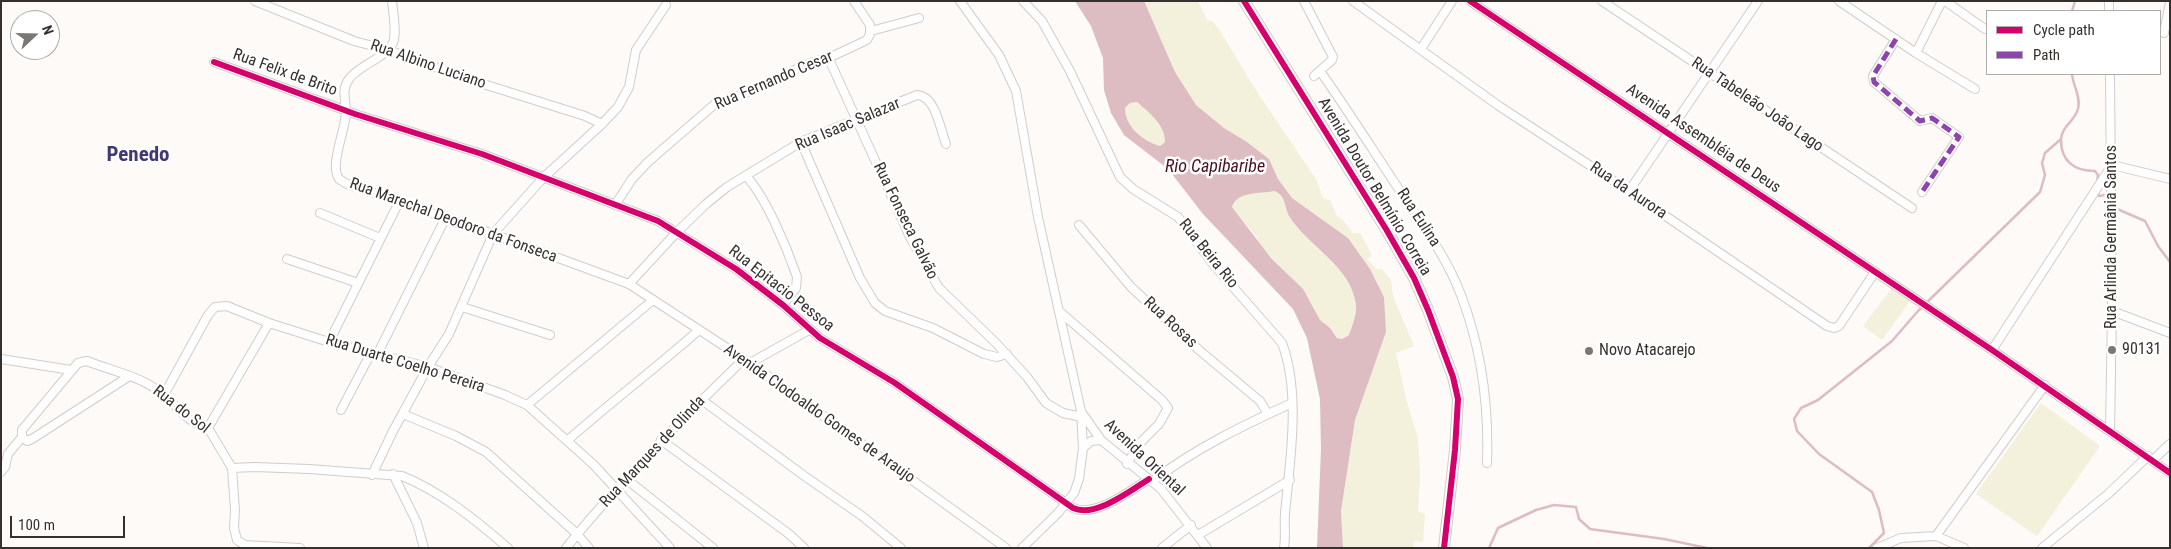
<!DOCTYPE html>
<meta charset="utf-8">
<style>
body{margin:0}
#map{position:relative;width:2171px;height:549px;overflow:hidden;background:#fdfaf8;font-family:"Roboto Condensed",sans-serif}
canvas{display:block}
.frame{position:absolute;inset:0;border:2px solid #35302d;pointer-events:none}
.legend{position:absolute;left:1986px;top:10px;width:175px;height:65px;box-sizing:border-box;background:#fff;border:1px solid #aeacab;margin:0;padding:6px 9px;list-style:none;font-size:15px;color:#35302d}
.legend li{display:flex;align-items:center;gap:10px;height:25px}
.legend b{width:25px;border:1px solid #aeacab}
.north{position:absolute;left:10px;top:10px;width:50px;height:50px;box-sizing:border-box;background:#fff;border:1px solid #aeacab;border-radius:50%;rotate:69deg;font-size:14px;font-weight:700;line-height:20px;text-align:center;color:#35302d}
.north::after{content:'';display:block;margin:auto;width:18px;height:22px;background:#7b7774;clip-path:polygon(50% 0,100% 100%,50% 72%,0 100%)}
.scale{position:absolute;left:10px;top:516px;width:115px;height:22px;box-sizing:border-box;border:2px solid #35302d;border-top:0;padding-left:6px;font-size:15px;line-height:18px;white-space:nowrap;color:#35302d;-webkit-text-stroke:4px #fff;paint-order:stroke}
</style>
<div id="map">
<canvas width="2171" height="549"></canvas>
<div class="frame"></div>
<ul class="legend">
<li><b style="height:6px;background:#d6006c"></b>Cycle path</li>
<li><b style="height:6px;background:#8e44ad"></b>Path</li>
</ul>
<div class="north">N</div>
<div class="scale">100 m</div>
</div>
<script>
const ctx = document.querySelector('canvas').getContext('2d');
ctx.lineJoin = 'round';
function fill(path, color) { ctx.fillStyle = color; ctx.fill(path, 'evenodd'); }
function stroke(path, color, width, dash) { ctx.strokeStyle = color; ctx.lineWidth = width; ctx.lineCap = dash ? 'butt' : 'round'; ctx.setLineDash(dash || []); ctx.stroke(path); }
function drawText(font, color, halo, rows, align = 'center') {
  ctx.font = font + ' "Roboto Condensed",sans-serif'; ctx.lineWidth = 5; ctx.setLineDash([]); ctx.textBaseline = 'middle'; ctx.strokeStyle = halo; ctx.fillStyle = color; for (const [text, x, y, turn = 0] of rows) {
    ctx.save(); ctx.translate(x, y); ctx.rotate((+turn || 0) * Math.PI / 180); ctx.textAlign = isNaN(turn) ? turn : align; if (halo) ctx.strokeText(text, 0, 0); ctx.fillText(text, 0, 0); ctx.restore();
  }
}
fill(new Path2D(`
 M1144 1H1198L1207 20 1213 22 1220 31 1259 95 1316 179 1323 198 1330 200 1337 216 1343 220 1353 233H1360L1372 255 1367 259 1377 269H1382L1391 280 1393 296 1414 346 1396 353 1406 399 1418 438 1420 476 1418 512 1425 514 1423 542 1414 541 1413 548H1343L1341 511 1355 420 1386 332 1384 297 1370 269 1348 238 1292 198 1278 179 1269 159 1247 142 1224 128 1196 105 1175 72Z
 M1137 102C1149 114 1165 124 1165 142L1160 146C1143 141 1125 127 1125 109L1130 103Z
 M1274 191C1286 195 1284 206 1289 216 1308 247 1351 265 1356 305 1357 314 1352 326 1349 335L1342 339 1338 338 1330 328 1320 320 1288 274 1262 248 1256 236 1232 207C1237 191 1260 194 1274 191Z
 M1892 288 1910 301 1882 340 1863 326Z
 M2041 403 2100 446 2037 536 1976 494Z`), '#f3f0db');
fill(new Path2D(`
 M1075 1H1144L1175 72 1196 105 1224 128 1247 142 1269 159 1278 179 1292 198 1348 238 1370 269 1384 297 1386 332 1355 420 1341 511 1343 548H1317L1321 449 1320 399 1307 338 1293 309 1203 214 1168 169 1124 135 1111 113 1104 90 1103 58 1091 26ZM1137 102C1149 113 1165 124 1165 142L1160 146C1143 141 1125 127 1125 108L1130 103ZM1274 191C1286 195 1284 206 1289 216 1308 247 1351 265 1356 305 1357 314 1352 326 1349 335L1342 339 1337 338 1330 328 1320 320 1303 289 1271 258 1232 207C1237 191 1260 194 1274 191Z`), '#ddbcc2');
stroke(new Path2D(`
 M2072 11 2075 1
 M2061 140C2061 161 2074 171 2095 171L2098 175 2097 184
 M2098 190 2099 196 2105 195 2109 199
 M2115 208 2145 221 2158 246 2170 262
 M1489 548 1498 528 1536 510 1554 505 1576 507 1579 519 1590 529 1664 539 1707 548
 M1869 548 1884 533 1879 510 1872 492 1819 454 1797 431 1794 419 1801 408 1818 400 1892 341 1918 311 2040 192 2045 175 2042 163 2045 153 2061 139C2062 126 2074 122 2078 109 2081 96 2073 86 2072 74`), '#ddbcc2', 2.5);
const minor = new Path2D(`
 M255 1 354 41 388 50 477 82 585 116 602 124
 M392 1C393 13 397 32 393 43 386 58 359 65 349 79 341 90 346 100 346 112 346 129 329 165 339 179L347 184 493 234 629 284 750 363 1006 548
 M960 1 999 55 1016 91 1038 217 1081 411 1083 448 1079 479 1074 493 1058 513 1022 548
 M1023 1 1042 21 1070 71 1120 177 1133 189 1178 217 1213 264 1282 343C1301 393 1290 461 1285 513 1284 525 1286 536 1284 548
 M1304 1 1333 57 1332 60 1314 76
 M1353 1 1499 106 1629 191 1827 326 1834 328 1839 326 1875 272
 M1470 1 1992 350 2170 473
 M1602 1 1912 208
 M1839 1 1916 53 1975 89
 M1945 1 1985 29
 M2109 1V11
 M871 31 919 18
 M2164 33 2170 2
 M1896 39 1873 76 1874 82 1920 121 1932 118 1959 137 1922 192
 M1421 49 1452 1
 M1916 53 1942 1
 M828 57 910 237 939 288 996 343 1027 377 1046 403 1063 413 1082 417
 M214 62 355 114 482 154 658 221 736 269 783 305 820 338 895 383 1073 508C1095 518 1130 491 1149 479
 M1320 71C1349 112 1376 155 1404 197 1425 228 1448 260 1461 295 1482 350 1489 406 1487 463
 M801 142 860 278 875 303 885 311 933 328 984 354 997 357 1007 354
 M746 176C766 197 787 248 797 277L796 288 783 305
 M1629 191 1758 1
 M615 205 632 179 648 162 716 103 749 92 805 65 835 55 867 40 870 34V25L854 1
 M320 213 380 238
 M1079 225 1131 287 1199 350 1260 401 1268 414
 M287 259 358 283
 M629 284 676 233 706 204 727 187 801 142 917 95C936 96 940 129 946 144
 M462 307 550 335
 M1059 311 1162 400 1168 408 1159 424 1139 444 1127 464
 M2112 311 2170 333
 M329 342 399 202
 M1992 350 2112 165 2170 179
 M377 355 445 219
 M1 359 71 370
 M750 363 809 330
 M128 377 32 439 27 441 22 437V430L78 363 87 361C109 370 136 375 156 389 174 400 186 424 208 428L232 468 235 510 234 528 237 540 245 545 300 548
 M164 395 208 315 215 307 227 306 269 323 329 342 428 367 505 395 527 405 594 465 670 548
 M702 400 803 475 862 516 901 548
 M527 405 653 300
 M341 410 371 353
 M1082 413 1101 440 1161 489 1207 548
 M403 414 456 436 486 452 577 534 589 548
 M208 428 269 323
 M2110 431 2112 311 2110 74
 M568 440C611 402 656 368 699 330
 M661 440 789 534 804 548
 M1083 448 1091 441 1101 440
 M2153 460 2170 444
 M232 468 255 467 309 469 402 476C440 491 477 521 508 548
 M1 472 5 467 8 454 22 437
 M393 474 417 523 424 548
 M372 475 393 431 428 367 449 334 493 234 543 178 602 124 618 107 629 87 636 50 666 5
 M625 478 713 548
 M1153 481C1194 449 1244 425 1292 403
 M1198 535 1290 480
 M1936 536 2045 385
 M566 548C621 480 681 420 743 360
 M1162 548 1191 525
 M1877 548 1901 538 1936 536 1964 548
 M2042 548 2108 494 2148 456`);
const major = new Path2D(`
 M1244 1 1386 229 1414 278 1428 310 1453 377 1458 399 1455 450 1444 548`);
stroke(minor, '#d0cdca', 10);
stroke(major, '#d0cdca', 12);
stroke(minor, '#fffefe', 8);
stroke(major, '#fffefe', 10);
stroke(new Path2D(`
 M1896 39 1873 76 1874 82 1920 121 1932 118 1959 137 1922 192`), '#8e44ad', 5, [10, 5]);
stroke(new Path2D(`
 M1244 1 1386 229 1414 278 1428 310 1453 377 1458 399 1455 450 1444 548
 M1470 1 1992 350 2170 473
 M214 62 355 114 482 154 658 221 736 269 783 305 820 338 895 383 1073 508C1095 518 1130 491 1149 479`), '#d6006c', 6);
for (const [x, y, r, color] of [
 [2112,350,5,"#7b7774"],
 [1589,351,5,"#7b7774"]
]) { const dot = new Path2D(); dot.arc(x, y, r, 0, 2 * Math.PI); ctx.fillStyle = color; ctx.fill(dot); stroke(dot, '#fff', 2); }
drawText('16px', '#35302d', '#fff', [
 ["Rua Albino Luciano",428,65,19],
 ["Rua Felix de Brito",285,73,20],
 ["Rua Fernando Cesar",774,81,-23],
 ["Rua Tabeleão João Lago",1757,105,34],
 ["Rua Isaac Salazar",848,125,-23],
 ["Avenida Assembléia de Deus",1703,139,34],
 ["Avenida Doutor Belmínio Correia",1374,187,59],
 ["Rua da Aurora",1628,191,34],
 ["Rua Eulina",1418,218,57],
 ["Rua Marechal Deodoro da Fonseca",453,221,20],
 ["Rua Fonseca Galvão",905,221,64],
 ["Rua Arlinda Germânia Santos",2112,237,-90],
 ["Rua Beira Rio",1208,254,51],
 ["Rua Epitacio Pessoa",781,289,38],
 ["Rua Rosas",1170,323,43],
 ["Rua Duarte Coelho Pereira",405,364,17],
 ["Rua do Sol",181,410,38],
 ["Avenida Clodoaldo Gomes de Araujo",819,414,35],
 ["Rua Marques de Olinda",653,452,-47],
 ["Avenida Oriental",1144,458,43]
]);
drawText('16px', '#35302d', '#fff', [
 ["90131",2122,350],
 ["Novo Atacarejo",1599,351]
], 'left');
drawText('italic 18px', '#491125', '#fff', [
 ["Rio Capibaribe",1215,167]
]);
drawText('bold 21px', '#413874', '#fff', [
 ["Penedo",138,156]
]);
</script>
